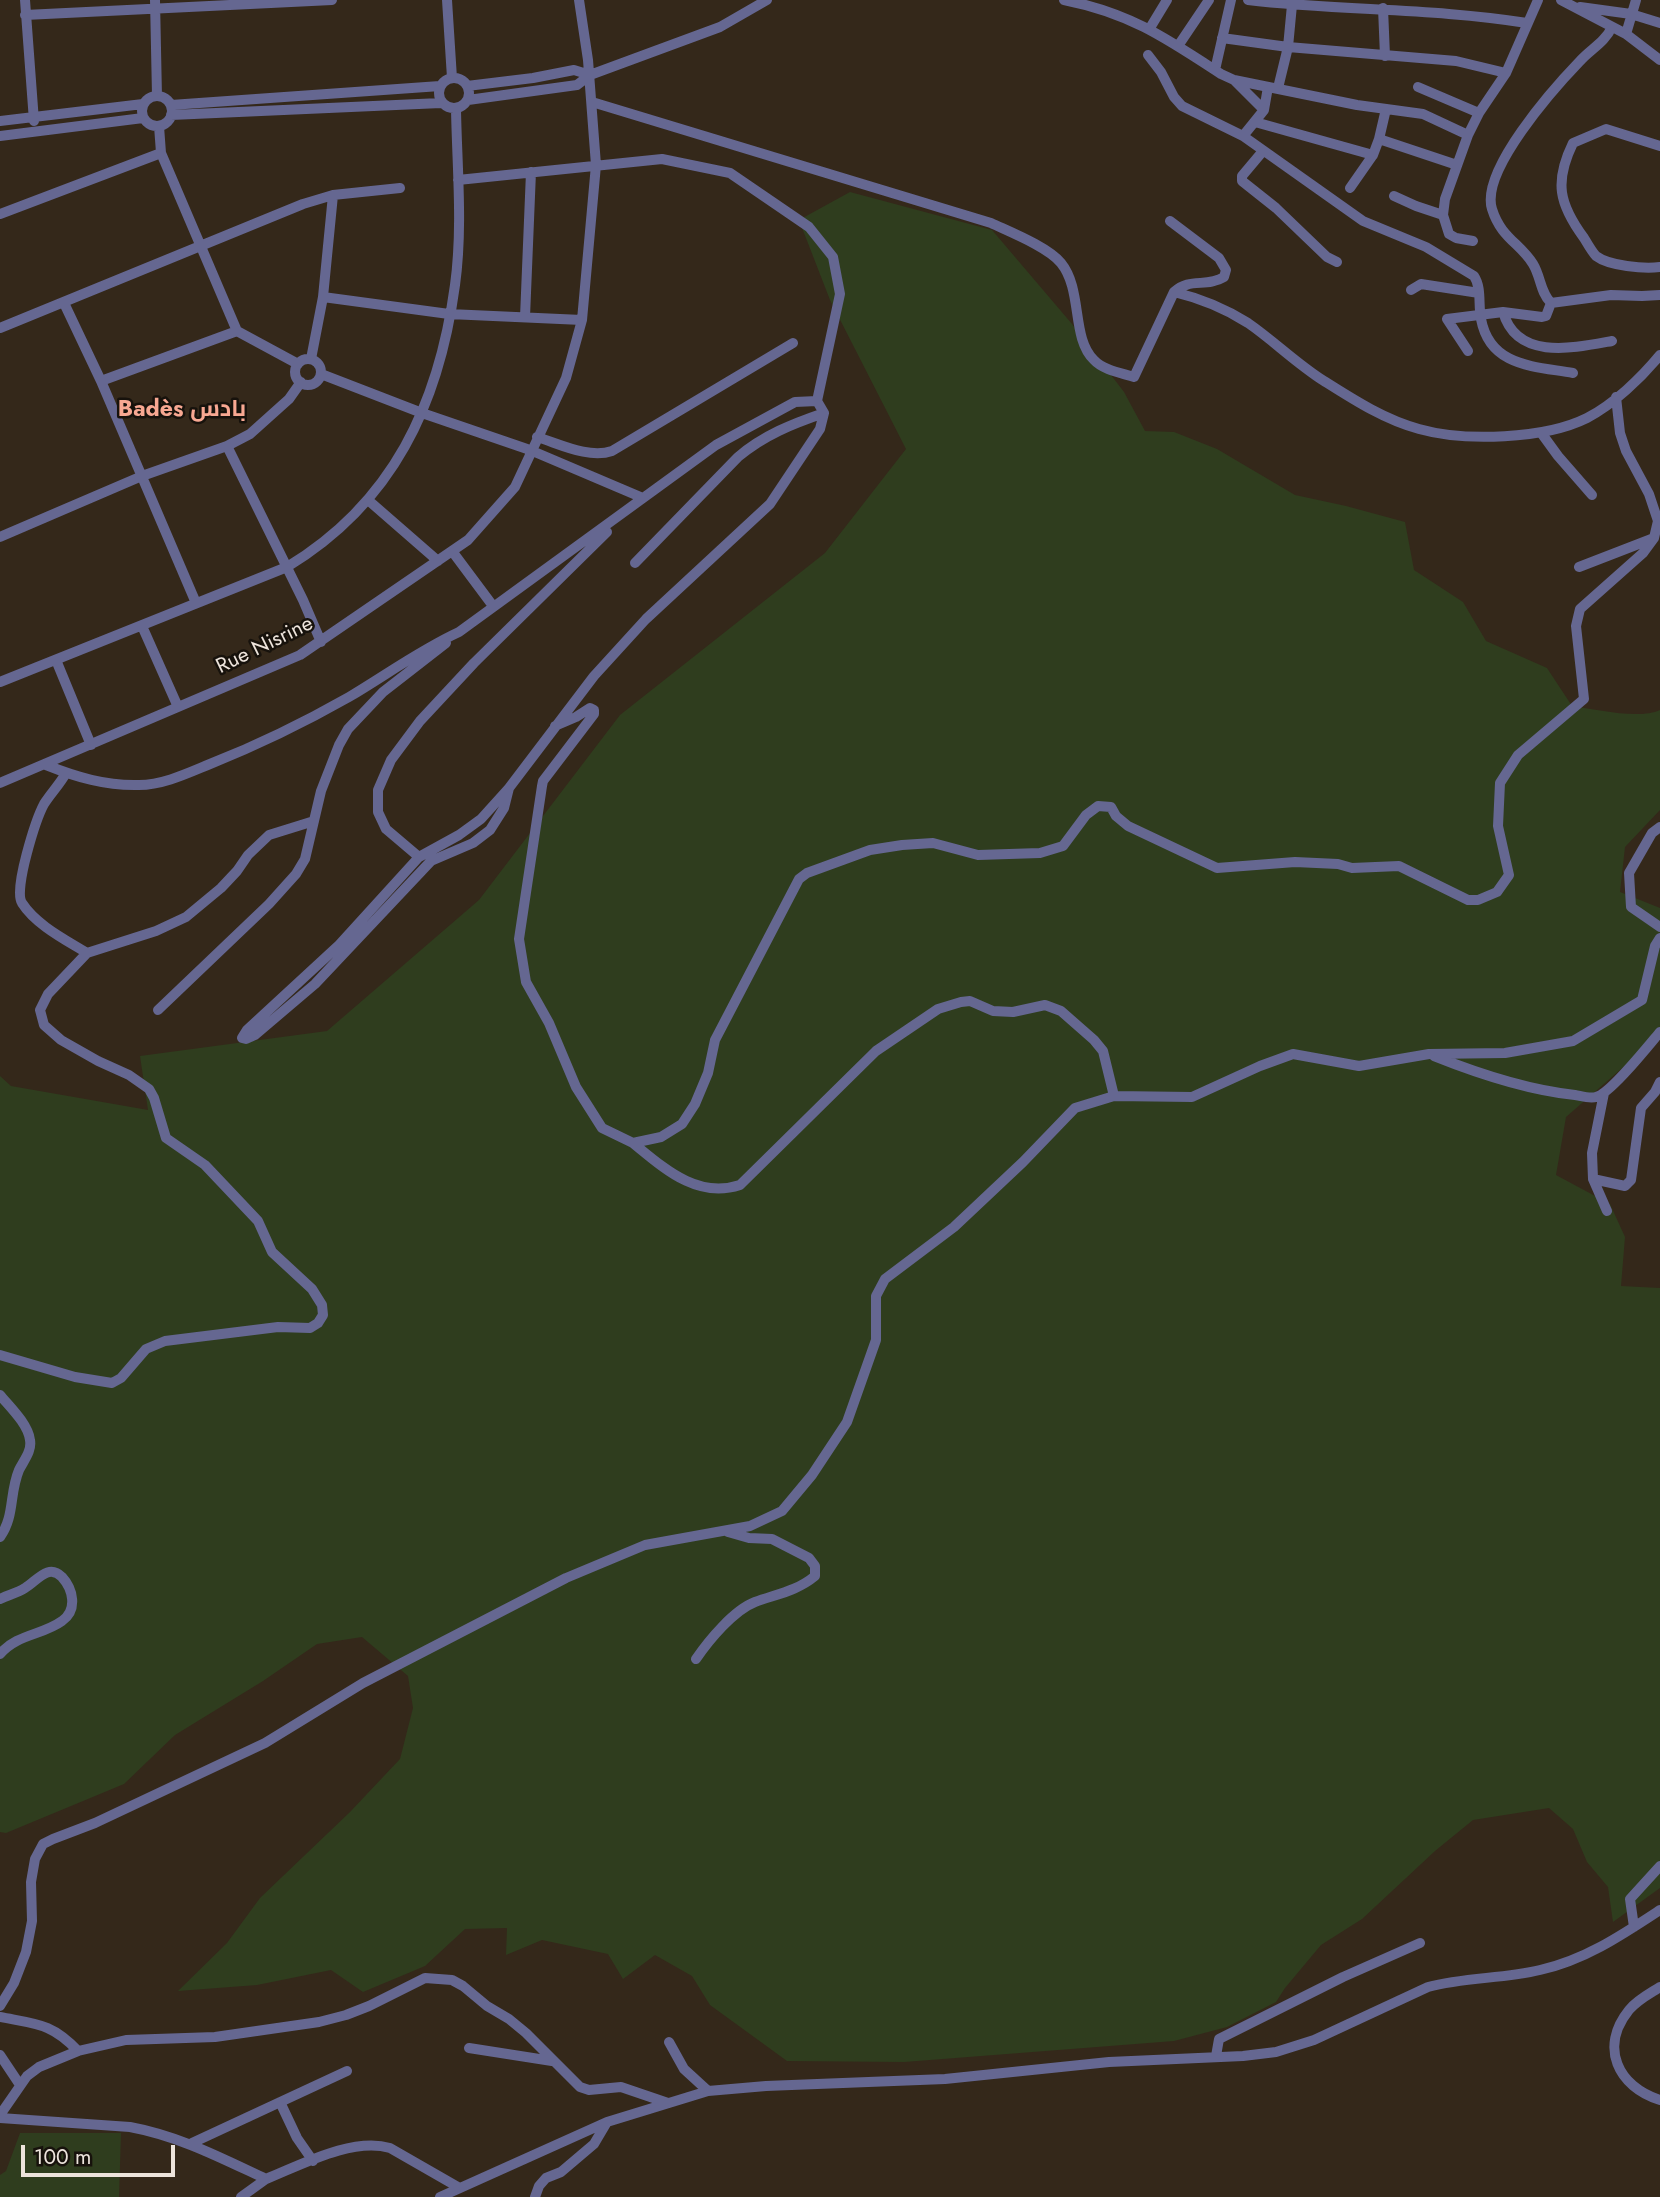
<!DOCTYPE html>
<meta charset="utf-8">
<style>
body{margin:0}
#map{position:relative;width:1660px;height:2197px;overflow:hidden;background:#34281a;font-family:Jost,sans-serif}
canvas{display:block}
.scale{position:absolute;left:21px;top:2145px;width:154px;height:32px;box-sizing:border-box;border:4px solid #ede4dc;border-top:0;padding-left:9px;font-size:21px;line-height:24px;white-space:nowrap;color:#ede4dc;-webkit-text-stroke:5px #17120c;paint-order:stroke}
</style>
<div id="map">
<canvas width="1660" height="2197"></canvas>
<div class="scale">100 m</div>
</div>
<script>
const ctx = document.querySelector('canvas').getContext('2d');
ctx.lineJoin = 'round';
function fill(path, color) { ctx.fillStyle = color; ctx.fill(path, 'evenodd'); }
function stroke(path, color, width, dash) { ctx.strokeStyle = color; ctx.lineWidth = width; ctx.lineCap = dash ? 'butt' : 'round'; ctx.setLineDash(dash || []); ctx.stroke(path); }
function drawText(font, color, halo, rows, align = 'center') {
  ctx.font = font + ' Jost,Cairo,sans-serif'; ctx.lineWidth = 5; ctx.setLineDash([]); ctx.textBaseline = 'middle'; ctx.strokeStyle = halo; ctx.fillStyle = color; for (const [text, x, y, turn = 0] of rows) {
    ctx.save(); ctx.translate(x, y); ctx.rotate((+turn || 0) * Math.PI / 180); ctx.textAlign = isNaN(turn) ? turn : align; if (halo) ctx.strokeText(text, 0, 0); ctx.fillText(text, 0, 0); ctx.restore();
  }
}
fill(new Path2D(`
 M850 192 992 230 1072 324 1124 392 1145 431 1174 432 1217 449 1295 495 1346 506 1405 522 1414 570 1463 602 1486 641 1547 668 1572 706C1595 709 1639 720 1660 710V810L1625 847 1620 892 1660 908V1035L1566 1117 1556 1175 1610 1204 1625 1237 1621 1286 1660 1288V1888L1613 1922 1608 1887 1587 1862 1573 1829 1549 1808 1473 1820 1435 1851 1362 1919 1321 1945 1285 1988 1276 2002 1227 2027 1174 2041 904 2062 787 2061 710 2005 692 1976 655 1955 623 1979 608 1954 542 1940 506 1955 507 1928 465 1929 425 1966 363 1992 331 1970 257 1985 178 1991 227 1943 260 1898 350 1812 400 1759 413 1708 408 1676 362 1637 317 1644 263 1681 175 1735 124 1784 6 1833 0 1832V1076L11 1086 148 1110 140 1056 327 1031 479 900 620 715 825 553 906 449 830 300 799 220Z
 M20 2133H121L119 2197H0V2175L6 2171Z`), '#2f3d1e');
stroke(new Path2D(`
 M25 0 34 121
 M155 0 157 96
 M447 0 452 78
 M1064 0C1130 13 1166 38 1221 74L1234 80 1264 110
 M1248 0C1341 11 1435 8 1527 23
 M1561 0 1626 34 1660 60
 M1580 7 1631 14 1660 23
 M1383 8 1385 56
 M25 15 332 0
 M1612 27C1605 42 1591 49 1580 61 1554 88 1480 171 1492 209 1501 238 1520 243 1533 264 1541 277 1540 292 1551 303L1611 295 1642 296 1660 295
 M1150 28 1167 0
 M1626 34 1636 0
 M1222 38 1288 47 1456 61 1506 73
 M1178 46 1209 0
 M1148 55 1161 72 1174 97 1182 106 1243 136 1363 221 1426 247 1474 276C1482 288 1478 305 1481 319 1490 367 1534 366 1573 373
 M1215 70 1231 0
 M439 93a15 15 0 1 1 30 0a15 15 0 1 1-30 0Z
 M1234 80 1357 105 1423 114 1468 135
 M467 86 533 78 574 70 590 75
 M1418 87 1479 113
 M1278 88 1288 47 1292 5
 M142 111a15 15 0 1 1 30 0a15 15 0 1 1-30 0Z
 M468 100 577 85 590 75 720 27 767 0
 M592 102 991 223C1010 232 1048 247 1061 263 1083 290 1071 338 1094 360 1103 370 1121 373 1134 377L1174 292C1199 298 1226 309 1248 323 1274 341 1297 364 1324 381 1354 400 1385 420 1419 429 1465 442 1545 439 1587 418 1614 404 1641 378 1660 355
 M171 105 440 86
 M171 115 441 103
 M0 121 143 104
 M1255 122 1373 155 1379 139 1457 165
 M159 126 161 153 237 331 298 364
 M0 136 143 118
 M1243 136 1264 110 1268 87
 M1379 139 1386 109
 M1660 146 1606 129 1573 143C1554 182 1559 204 1584 238 1587 243 1592 252 1596 256 1609 266 1644 269 1660 267
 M1263 151 1242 176V181L1276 208 1327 257 1337 262
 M458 180 662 159 730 173 809 227 833 257 840 294 817 401 824 413 820 429 770 504 646 619 594 676 509 788 481 819 459 835 419 857 338 946 247 1030 242 1038 246 1039 255 1035 315 984 431 861 473 843 490 830 504 808 509 788
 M1350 188 1373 155
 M1394 196 1416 206 1443 215
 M0 214 161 153
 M1170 221 1219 258 1226 270 1224 277C1206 288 1190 277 1174 292
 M1473 241 1456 238 1449 234 1443 215 1445 199 1468 135 1479 113 1506 73 1538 0
 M1411 290 1421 284 1479 293
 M323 297 449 314 582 320
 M64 303 101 381 196 603
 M1503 312C1517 361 1574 348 1612 341
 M525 317 531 172
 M0 328 303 204 333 195 400 188
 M1468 351 1447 319 1503 312 1542 317 1546 316 1551 303
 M311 359 323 297 333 195
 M295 372a13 13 0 1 1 26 0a13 13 0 1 1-26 0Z
 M321 374 422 413 530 450 643 498
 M101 381 237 331
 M1542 434 1558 456 1592 495
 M537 437C560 444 589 459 612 451L793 343
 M227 446 303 600 321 642
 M368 500 438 561
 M0 537 142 476 227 446 250 434 289 399 301 382
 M452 551 493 606
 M635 563 738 457C764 435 792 424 824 413
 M1579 567 1654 538
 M142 626 178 707
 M56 660 91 745
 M0 682 287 567C393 503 439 404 455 285 463 227 457 167 456 109
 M555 726 576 717 590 708 594 710V714L543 781 542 786 519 939 526 982 549 1023 576 1087 602 1128 633 1143 661 1137 682 1124 695 1104 708 1073 715 1040 799 879 807 873 870 850 902 845 933 843 978 855 1040 853 1063 846 1086 815 1098 806 1111 807 1116 816 1128 826 1217 868 1295 862 1338 864 1352 868 1399 866 1468 900H1478L1497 892 1509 875 1498 826 1500 783 1518 755 1584 699 1576 626 1580 609 1643 553 1654 538 1658 521 1649 494 1626 451 1620 433 1616 397
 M46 765C76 777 106 786 139 785 163 785 188 773 210 764 258 745 305 722 349 697 386 675 420 650 459 632L716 445 795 402 817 401
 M66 773C60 784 51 793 44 804 36 819 13 890 22 903 36 925 66 940 87 953
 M0 783 300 655 468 540 515 487 566 378 582 320 596 165 588 60 579 0
 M1660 827 1652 833 1629 873 1631 907 1660 927
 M419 857 386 829 378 812V790L391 760 420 721 474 663 607 532
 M158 1010 269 904 296 874 305 859 321 791 339 745 348 729 383 692 446 643
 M1434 1056C1479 1074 1527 1090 1575 1095 1581 1096 1590 1099 1596 1097 1610 1094 1649 1045 1660 1032
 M1604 1093 1592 1153 1593 1179 1607 1211
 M633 1143C665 1169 697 1199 740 1185L876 1051 938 1009 961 1002 970 1001 993 1011 1013 1012 1045 1005 1061 1011 1094 1040 1103 1051 1114 1096
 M1593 1179 1625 1186 1631 1180 1641 1108 1655 1092 1660 1082
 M0 1355 75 1377 112 1383 121 1378 146 1349 165 1341 278 1327 310 1328 318 1323 323 1315 322 1305 312 1289 272 1252 258 1221 205 1165 166 1138 154 1098 149 1089 129 1075 98 1061 61 1040 44 1025 40 1010 48 994 87 953 156 931 186 917 221 888 237 871 248 855 269 835 314 821
 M0 1395C10 1407 28 1424 30 1440 32 1451 24 1460 19 1470 9 1494 15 1516 0 1537
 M0 1599C8 1595 17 1593 25 1588 37 1581 48 1563 62 1577 73 1589 78 1610 62 1621 43 1635 17 1634 0 1654
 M696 1659C709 1640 734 1610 755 1602 777 1594 797 1591 815 1576V1566L809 1558 772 1539 749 1538 728 1532
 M1634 1927 1630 1899 1660 1866
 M1660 1987C1649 1994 1637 2000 1629 2010 1599 2047 1618 2087 1660 2100
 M0 2006 14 1983 26 1952 32 1921 31 1882 35 1859 43 1844 53 1839 95 1823 265 1743 363 1683 566 1578 645 1545 750 1526 782 1511 812 1475 847 1422 876 1340V1296L885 1279 954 1227 1023 1162 1075 1108 1114 1096 1192 1097 1260 1066 1293 1054 1359 1066 1429 1054 1505 1053 1573 1041 1642 1000 1655 946 1660 938
 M0 2017C36 2024 52 2023 78 2051
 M669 2042 684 2069 708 2091
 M469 2048 552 2061
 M0 2055 20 2085
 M1216 2056 1219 2039 1343 1977 1420 1943
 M280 2102 297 2138 313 2161
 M0 2115 27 2076 39 2067 78 2051 126 2040 215 2037 319 2022 346 2015 369 2006 425 1978 452 1980 463 1986 487 2006 509 2019 526 2033 580 2087 589 2090 621 2087 668 2103
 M0 2118 130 2127C179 2136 221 2158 266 2179 301 2165 352 2137 390 2148L458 2187
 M192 2143 347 2071
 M241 2197 266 2179
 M440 2197 607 2122 708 2091 766 2086 945 2079 1109 2062 1243 2056 1276 2052 1314 2040 1428 1987C1465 1977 1503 1979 1540 1970 1585 1960 1622 1935 1660 1910
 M535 2197 539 2186 546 2178 561 2172 594 2144 607 2122`), '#656791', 10);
drawText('21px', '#ede4dc', '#17120c', [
 ["Rue Nisrine",265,646,-26]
]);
drawText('bold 23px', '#f8a892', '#17120c', [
 ["Badès بادس",182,410]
]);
</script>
